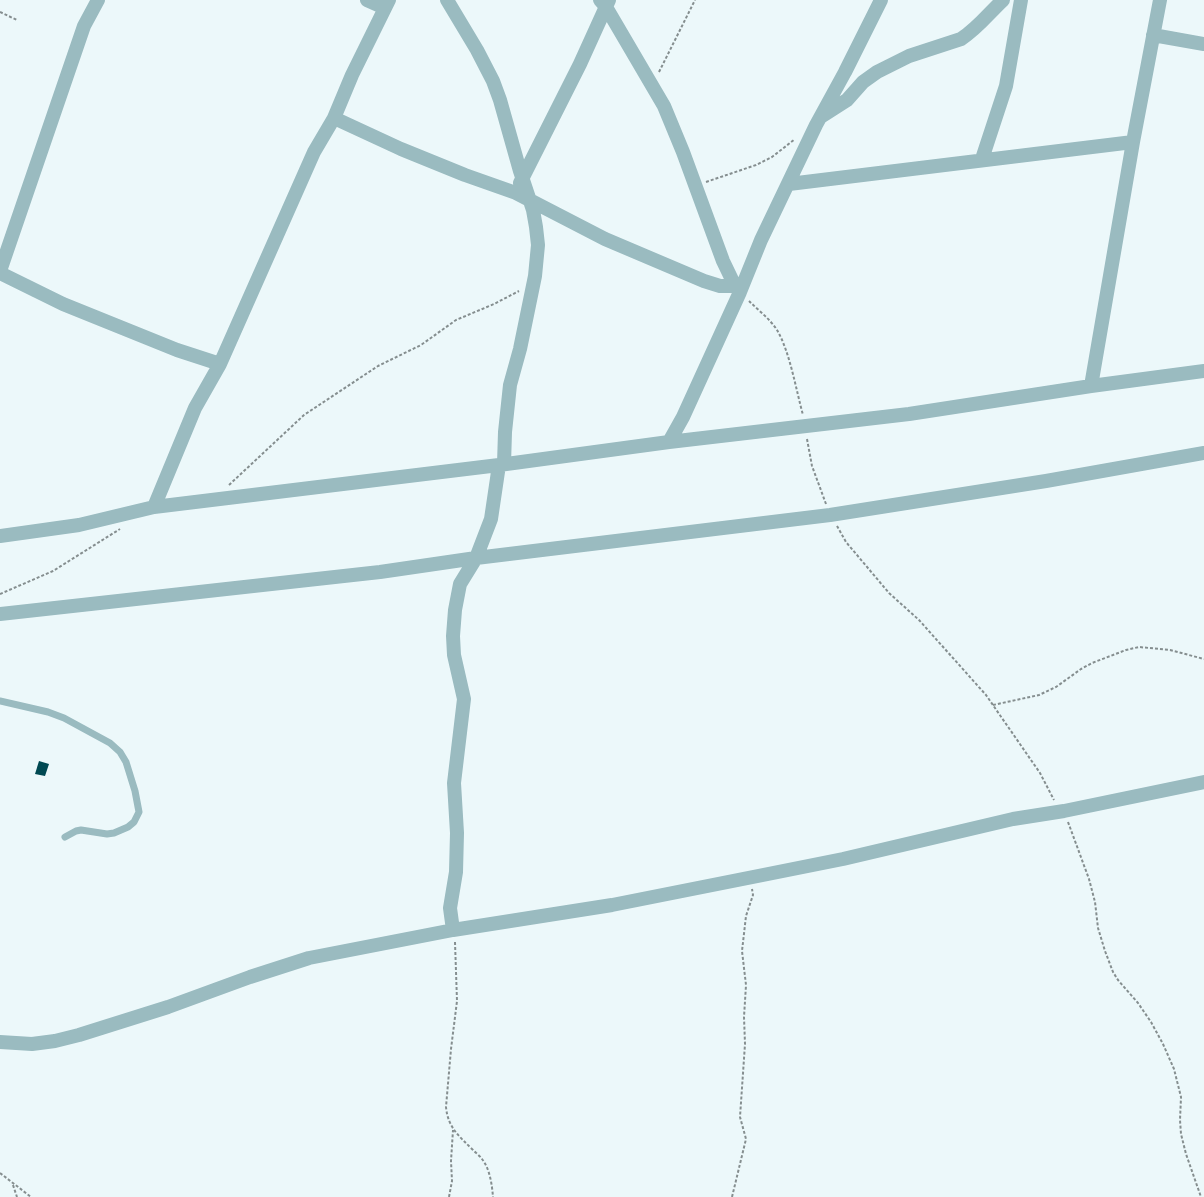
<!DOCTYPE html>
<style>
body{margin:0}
canvas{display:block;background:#ecf8fa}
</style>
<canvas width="1204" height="1197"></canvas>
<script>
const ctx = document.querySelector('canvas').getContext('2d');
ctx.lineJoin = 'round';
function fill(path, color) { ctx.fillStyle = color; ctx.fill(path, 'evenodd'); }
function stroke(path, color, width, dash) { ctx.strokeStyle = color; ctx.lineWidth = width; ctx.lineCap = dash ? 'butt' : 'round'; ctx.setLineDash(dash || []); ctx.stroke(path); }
fill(new Path2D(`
 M39 761 49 764 45 776 35 774Z`), '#004952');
stroke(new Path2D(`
 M0 12 17 20
 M659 72 695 0
 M706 182 756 165 772 157 795 139
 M749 301C758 310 770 319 777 330 790 352 796 390 803 415
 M807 439 812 466 826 504
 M229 485 304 415 378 366 421 345 456 320 494 304 519 291
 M837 526 846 542 889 593 919 620 986 695 1040 773 1054 800
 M0 594 53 571 120 529
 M993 705 1039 695 1056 687 1081 669 1092 663 1126 650 1139 647 1170 650 1204 659
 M1068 822 1089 879 1095 902 1098 928 1105 951 1113 972 1118 980 1138 1003 1151 1022 1163 1044 1174 1069 1181 1097 1180 1120 1181 1134 1186 1154 1201 1197
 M455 942 457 1001 451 1049 446 1107C448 1128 459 1136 473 1150 476 1153 480 1156 482 1159 490 1169 492 1185 493 1197
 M0 1173 31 1197
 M13 1185 17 1197
 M449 1197 452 1181 451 1161 453 1130
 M732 1197 746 1139 740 1117 745 1044 744 1017 746 985 742 951 746 916 753 895 752 889`), '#858e8f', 2, [3, 2]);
stroke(new Path2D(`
 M0 701 48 712 64 718 110 743 120 752 126 762 135 791 139 812 134 822 128 827 114 833 107 834 81 830 76 831 65 837`), '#9abbc0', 7);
stroke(new Path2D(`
 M367 0 385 8
 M447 0 477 50 493 81 500 100 520 171 533 210 536 227 538 245 535 276 520 349 510 385 505 432 504 464
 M600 0 606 7 664 106 683 152 723 261 735 286 740 292
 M1153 35 1204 44
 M822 116 847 100 863 82 877 72 909 56 961 39C978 28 989 13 1003 0
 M334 118 401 149 465 175 516 193 605 239 704 281 720 286H735
 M982 159 1006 86 1021 0
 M520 183 580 64 609 0
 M789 184 1133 142
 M0 271 84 26 98 0
 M0 273 63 304 177 350 220 364
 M1091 386 1133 142 1160 0
 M669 442 683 417 709 360 740 292 761 240 816 125 845 72 881 0
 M154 507 195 408 220 364 314 152 334 118 352 75 389 0
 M0 536 79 525 154 507 499 465 669 442 909 414 1091 386 1204 371
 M0 614 380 572 476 558 830 515 1046 481 1204 453
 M453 930 450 908 456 872 457 833 454 783 464 699 454 655 453 636 455 610 460 584 476 558 491 519 499 465
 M0 1042 32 1044 55 1041 79 1035 168 1007 250 977 309 958 453 930 612 905 768 874 843 859 1013 819 1064 811 1204 782`), '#9abbc0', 14);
</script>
